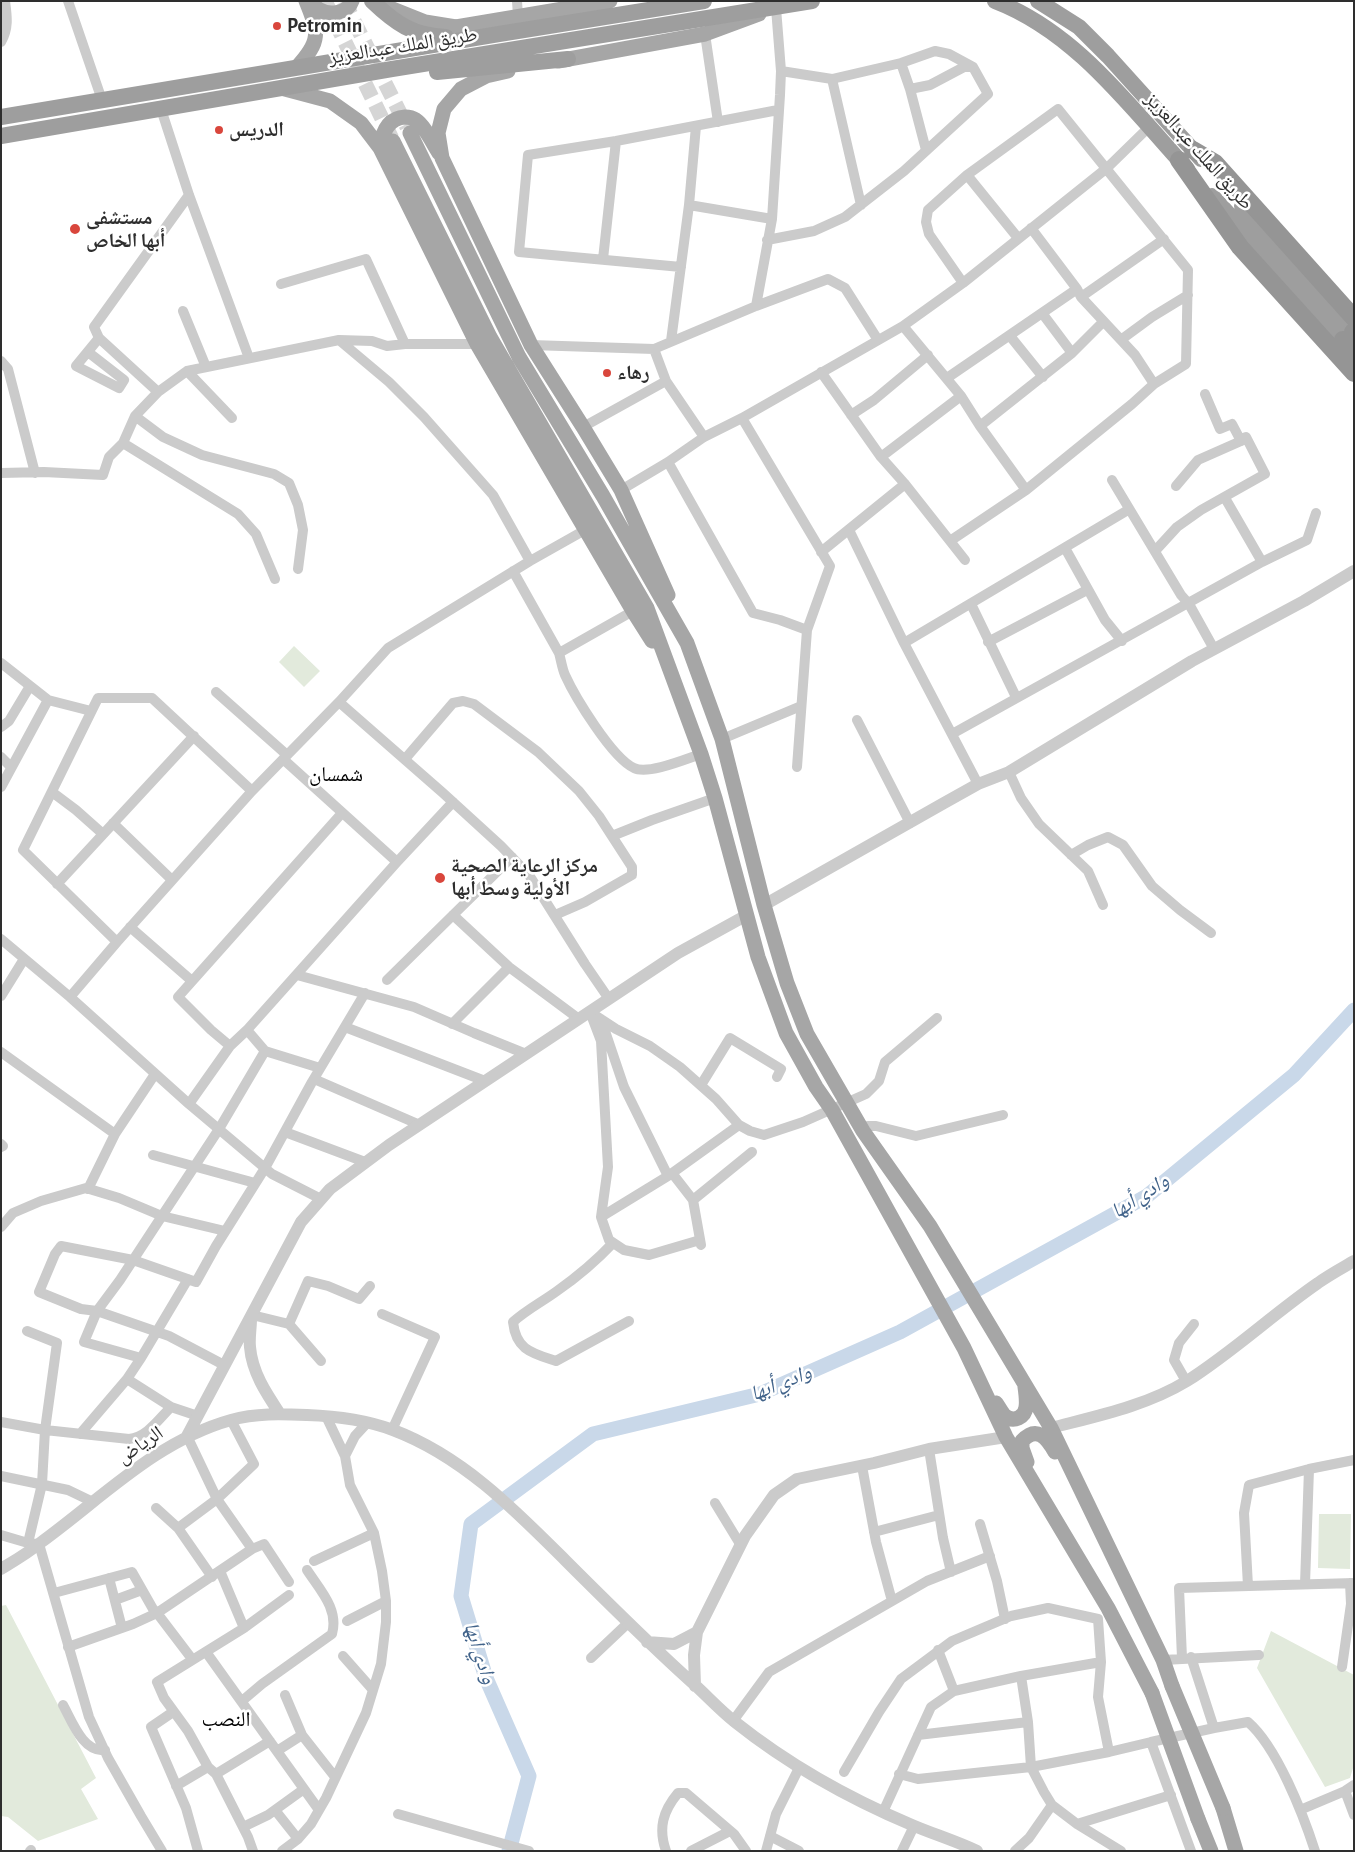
<!DOCTYPE html>
<meta charset="utf-8">
<style>
body{margin:0}
#map{position:relative;width:1355px;height:1852px;overflow:hidden;background:#fff;font-family:"Alegreya Sans",sans-serif}
canvas{display:block}
.frame{position:absolute;inset:0;border:2px solid #2e2e2e;pointer-events:none}
</style>
<div id="map">
<canvas width="1355" height="1852"></canvas>
<div class="frame"></div>
</div>
<script>
const ctx = document.querySelector('canvas').getContext('2d');
ctx.lineJoin = 'round';
function fill(path, color) { ctx.fillStyle = color; ctx.fill(path, 'evenodd'); }
function stroke(path, color, width, dash) { ctx.strokeStyle = color; ctx.lineWidth = width; ctx.lineCap = dash ? 'butt' : 'round'; ctx.setLineDash(dash || []); ctx.stroke(path); }
function drawText(font, color, halo, rows, align = 'center') {
  ctx.font = font + ' "Alegreya Sans","Noto Naskh Arabic",sans-serif'; ctx.lineWidth = 5; ctx.setLineDash([]); ctx.textBaseline = 'middle'; ctx.strokeStyle = halo; ctx.fillStyle = color; for (const [text, x, y, turn = 0] of rows) {
    ctx.save(); ctx.translate(x, y); ctx.rotate((+turn || 0) * Math.PI / 180); ctx.textAlign = isNaN(turn) ? turn : align; if (halo) ctx.strokeText(text, 0, 0); ctx.fillText(text, 0, 0); ctx.restore();
  }
}
fill(new Path2D(`
 M294 646 320 671 304 687 279 662Z
 M1319 1514H1351L1350 1569 1318 1568Z
 M6 1605 96 1778 81 1789 98 1819 38 1841 8 1817 1 1816V1606Z
 M1271 1631 1354 1675V1765L1350 1778 1325 1787 1257 1668Z`), '#e2eadc');
stroke(new Path2D(`
 M509 1851 529 1776 486 1678 461 1596 471 1524 593 1434 760 1394 900 1332 1147 1196 1294 1075 1354 1010`), '#c9d8e9', 15);
stroke(new Path2D(`
 M325 1 392 139
 M344 1 407 127`), '#d5d5d5', 15, [15, 8]);
stroke(new Path2D(`
 M68 1 102 100
 M517 1 518 16
 M705 34 718 122
 M1 42C9 28 7 16 5 1
 M901 63 910 89 926 150
 M832 79 861 205
 M910 89 930 85 964 67H973
 M161 109 189 195 249 358
 M967 175 1018 238
 M689 205 772 219
 M1031 228 1077 289 1081 297 1135 355 1154 384
 M767 240 814 231 845 217 904 171 988 94 973 67 949 54 935 51 901 63 832 79 781 71
 M603 259 616 141
 M681 267 519 252 528 155 616 141 778 110
 M281 284 366 259 405 344
 M1081 297 1164 239
 M756 306 772 219 780 95 781 71 776 8
 M183 311 206 367
 M1042 313 1072 353
 M903 326 961 396 980 426 1026 490
 M1010 336 1043 377
 M99 338 158 392
 M1122 339 1152 317 1188 295
 M339 340 389 382 424 417 493 495 530 561
 M671 341 689 205 696 126
 M531 345 654 349 756 306 828 279 845 288 878 340
 M654 349 666 381 704 437
 M88 352 124 380 119 388 76 366 99 338 94 327 189 195
 M1 361 8 369 35 473
 M187 371 232 418
 M821 372 881 457 905 484 965 560
 M947 378 1077 289
 M1205 394 1220 429 1232 424 1241 441
 M851 415 874 400 928 355
 M135 416 163 437 202 455 274 474 289 483 298 505 303 530 298 569
 M742 418 830 566 807 630 797 767
 M980 426 1072 353 1103 322
 M583 427 666 381
 M123 443 238 514 256 534 275 579
 M881 457 961 396
 M668 462 753 613 780 620 807 630
 M1 473 44 472 103 475 109 457 123 443 135 416 158 392 187 371 339 340 372 341 387 346 405 344H477
 M1112 480 1181 595 1189 604 1214 649
 M621 490 668 462 704 437 742 418 903 326 963 283 1107 168 1149 127
 M1225 498 1262 562
 M849 530 904 643 978 784
 M950 541 1026 490 1132 404 1154 384 1186 364 1188 270 1058 109 967 175 928 210 926 222 929 234 963 283
 M1065 548 1105 620 1122 641
 M1155 551 1177 527 1201 510 1265 474 1246 437 1241 441 1198 460 1176 486
 M821 552 905 484
 M513 571 559 653
 M971 604 1016 697
 M633 611 559 653C561 660 562 668 565 675 575 697 612 758 634 768 648 775 686 759 701 754
 M988 642 1087 590
 M904 643 1128 510
 M1 663 48 700 91 711
 M216 692 287 755
 M339 702 443 793 501 846 529 875 585 964 609 999
 M857 720 910 823
 M1 727 9 721 30 686
 M952 734 1262 562 1307 540 1316 513
 M722 739 801 706
 M1 757 11 767
 M283 759 397 862
 M405 759 453 703 463 701 474 704 538 752 579 791 599 816 632 867V875L585 902 555 915
 M1009 772 1021 798 1039 824 1088 871 1103 905
 M1 787 48 700
 M52 792 76 810 103 834
 M113 823 172 880
 M612 836 652 820 715 798
 M1071 855 1088 845 1108 837 1123 845 1152 886 1180 910 1211 933
 M57 884 194 736
 M453 915 509 967 579 1019
 M130 927 192 981
 M1 939 70 997 189 1104 272 1174 321 1199
 M117 942 23 850 98 698H152L252 791
 M297 975 414 1007 474 1033 526 1054
 M387 980 512 857
 M1 996 24 959
 M70 997 117 942 252 791 339 702 388 648 530 561 585 530
 M590 1012 616 1029 650 1046 680 1067 716 1099 739 1125 750 1131 764 1135 803 1122 866 1094 879 1081 885 1062 937 1018
 M590 1012 601 1041 608 1167 601 1217 609 1240 624 1250 649 1255 700 1240
 M601 1019 624 1087 668 1176
 M452 1024 509 967
 M345 1027 485 1081
 M247 1030 265 1051 320 1068
 M230 1046 211 1030 178 997 342 813
 M1 1052 115 1134
 M314 1079 420 1125
 M701 1085 730 1038 781 1069 777 1077
 M189 1104 230 1046 247 1030 397 862 453 802
 M863 1131 868 1126H876L916 1136 1003 1115
 M285 1132 365 1162
 M1 1144 3 1146 1 1147
 M153 1155 255 1183
 M672 1173 693 1200 701 1245
 M88 1189 115 1134 155 1074
 M693 1200 752 1152
 M601 1217 668 1176 739 1125
 M1 1227 13 1213 41 1201 86 1188 119 1198 162 1216 225 1231
 M613 1243C596 1261 577 1277 557 1291 542 1302 526 1310 513 1322 516 1350 532 1353 556 1361L629 1321
 M382 1314 435 1337 392 1430
 M252 1315 289 1324 321 1361
 M289 1324 308 1281 328 1286 359 1299 370 1286
 M27 1331 57 1343 45 1430 42 1484 28 1543
 M141 1358 84 1342 97 1311 120 1280 219 1129 265 1051
 M224 1365 169 1336 97 1311 81 1309 39 1292 55 1254 61 1246 133 1260 196 1282 216 1246 265 1168 312 1082 365 993
 M127 1379 171 1407 198 1416
 M1186 1381 1174 1360 1179 1343 1194 1324
 M326 1416 345 1456 355 1436 367 1423
 M1 1422 45 1430 129 1439C147 1437 158 1420 171 1407
 M80 1434 127 1379 141 1358 188 1279
 M187 1436 217 1499 252 1549 264 1544 289 1582
 M929 1449 943 1538 951 1572
 M862 1466 876 1542 892 1601
 M1 1476 68 1490 93 1502
 M715 1503 740 1544
 M156 1508 178 1528 212 1577
 M980 1524 997 1581 1005 1619
 M178 1528 217 1499 254 1464 231 1420
 M874 1532 939 1515
 M1 1535 28 1543 39 1544 89 1717 108 1758 141 1816 162 1851
 M314 1561 374 1533
 M220 1571 244 1628
 M109 1578 122 1628
 M1305 1584 1309 1469
 M1248 1586 1244 1513 1249 1485 1309 1469 1354 1460
 M54 1593 132 1572 153 1609 157 1613 252 1549
 M115 1600 142 1590
 M347 1621 386 1601
 M68 1647 133 1624 157 1613 192 1659
 M938 1650 954 1691
 M206 1652 319 1810
 M343 1656 373 1690
 M1191 1657 1214 1728 1248 1722C1277 1747 1303 1814 1315 1851
 M591 1658 628 1623
 M1182 1658 1179 1588 1354 1583
 M1163 1660 1259 1655
 M1342 1667 1351 1604 1350 1583
 M1021 1676 1028 1722 1031 1767 1044 1792 1052 1805 1077 1824 1121 1851
 M285 1695 302 1735 335 1777
 M242 1701 262 1684 332 1634C339 1609 320 1590 307 1570
 M63 1705C72 1721 83 1753 105 1750
 M173 1712 151 1727 186 1808 198 1851
 M733 1721 769 1672 927 1581 990 1556
 M918 1735 1028 1722
 M1151 1742 1214 1728
 M277 1751 302 1735
 M844 1772 879 1712 901 1679 952 1641 1011 1616 1048 1608 1098 1619 1101 1662 1098 1697 1109 1752
 M216 1774 270 1741
 M899 1774 918 1779 1031 1767 1109 1752 1151 1742 1191 1851
 M176 1786 208 1767
 M1345 1791 1354 1815
 M275 1810 298 1839
 M1300 1810 1345 1791 1354 1785
 M883 1812 931 1707 954 1691 1021 1676 1101 1662
 M398 1814 529 1851
 M1077 1824 1171 1795
 M243 1827 268 1815 304 1789
 M770 1836 799 1851
 M30 1851 31 1850
 M253 1851 248 1837 216 1774 208 1767 188 1731 164 1698 157 1682 244 1628 289 1595
 M282 1851 298 1839 311 1824 326 1798 366 1713 381 1664 386 1622V1601L382 1571 374 1533 350 1485 345 1456
 M666 1851C658 1828 663 1811 678 1793H686L734 1834 746 1851
 M691 1851 730 1831
 M766 1851 776 1814 799 1768
 M902 1851 914 1826
 M1015 1851 1029 1838 1052 1805`), '#cbcbcb', 10);
stroke(new Path2D(`
 M764 905 944 803 978 784 1009 772 1192 661 1304 601 1354 571
 M251 1319C251 1328 249 1338 250 1347 252 1372 266 1393 280 1414
 M1051 1428C1097 1416 1146 1406 1187 1381 1233 1352 1273 1314 1318 1283 1329 1275 1342 1268 1354 1261
 M187 1436 301 1222 330 1189 389 1145 678 953 747 915
 M1 1569C14 1561 28 1553 40 1543 101 1499 156 1441 231 1420 256 1413 281 1414 307 1415 335 1416 366 1420 393 1430 462 1456 514 1509 565 1560 608 1603 651 1646 696 1686 709 1698 721 1711 735 1722 789 1765 848 1798 912 1825 933 1834 956 1841 977 1851
 M647 1642 674 1644 697 1632
 M695 1686 694 1655 697 1632 745 1536 774 1495 797 1479 874 1463 929 1449 1006 1437`), '#cbcbcb', 12);
stroke(new Path2D(`
 M311 1C313 4 316 8 320 10 330 16 348 13 352 1
 M380 4 425 22 456 27 610 1
 M558 61 705 34 759 14
 M297 67C321 41 319 33 306 1
 M508 71 486 76 461 89 444 109 438 133 442 158 531 345 583 427 621 490 668 595
 M281 88 330 101 361 123 380 148 477 344 633 611 652 641
 M410 133 519 357 603 496 687 643 722 739 764 905 787 983 807 1034 863 1131 930 1226 1051 1428 1163 1660 1172 1686
 M393 141 490 337 647 608 701 754 715 798 758 957 786 1033 816 1087 832 1110 964 1348 1006 1437 1108 1608 1152 1693
 M380 148C382 133 388 118 405 117 409 117 413 118 416 120 424 125 433 144 439 153
 M996 1403C999 1407 1002 1413 1005 1416 1014 1423 1025 1417 1026 1407 1027 1401 1026 1394 1025 1387
 M1027 1462 1022 1448V1441C1037 1425 1047 1438 1055 1452
 M1223 1808 1236 1851
 M1198 1819 1211 1851`), '#a6a6a6', 15);
stroke(new Path2D(`
 M372 1C395 23 413 36 446 37
 M995 1C1076 32 1130 107 1187 169
 M1038 1 1079 27 1108 56 1201 159
 M437 72 568 59
 M1 117 499 34 704 1
 M1 136 392 69 812 1
 M1212 196 1343 340
 M1242 206 1353 332`), '#9e9e9e', 16);
stroke(new Path2D(`
 M1193 150 1215 163 1354 318
 M1179 160 1240 247 1354 373
 M1353 332 1354 333
 M1343 340 1354 352`), '#959595', 18);
stroke(new Path2D(`
 M1172 1686 1223 1808
 M1152 1693 1198 1819`), '#a6a6a6', 15);
for (const [x, y, r, color] of [
 [277,26,5,"#d9463c"],
 [219,130,5,"#d9463c"],
 [75,229,6,"#d9463c"],
 [607,373,5,"#d9463c"],
 [440,878,6,"#d9463c"]
]) { const dot = new Path2D(); dot.arc(x, y, r, 0, 2 * Math.PI); ctx.fillStyle = color; ctx.fill(dot); stroke(dot, '#fff', 2); }
drawText('bold 20px', '#2e2e2e', '#fff', [
 ["Petromin",287,26],
 ["الدريس",229,130],
 ["مستشفى",86,218],
 ["أبها الخاص",86,241],
 ["رهاء",617,373],
 ["مركز الرعاية الصحية",451,866],
 ["الأولية وسط أبها",451,889]
], 'left');
drawText('20px', '#2e2e2e', '#fff', [
 ["طريق الملك عبدالعزيز",403,46,-9],
 ["طريق الملك عبدالعزيز",1199,151,48],
 ["الرياض",140,1445,-34]
]);
drawText('21px', '#000', '#fff', [
 ["شمسان",336,775],
 ["النصب",226,1720]
]);
drawText('italic 21px', '#41638a', '#fff', [
 ["وادي أبها",1140,1196,-33],
 ["وادي أبها",781,1383,-22],
 ["وادي أبها",480,1653,72]
]);
</script>
